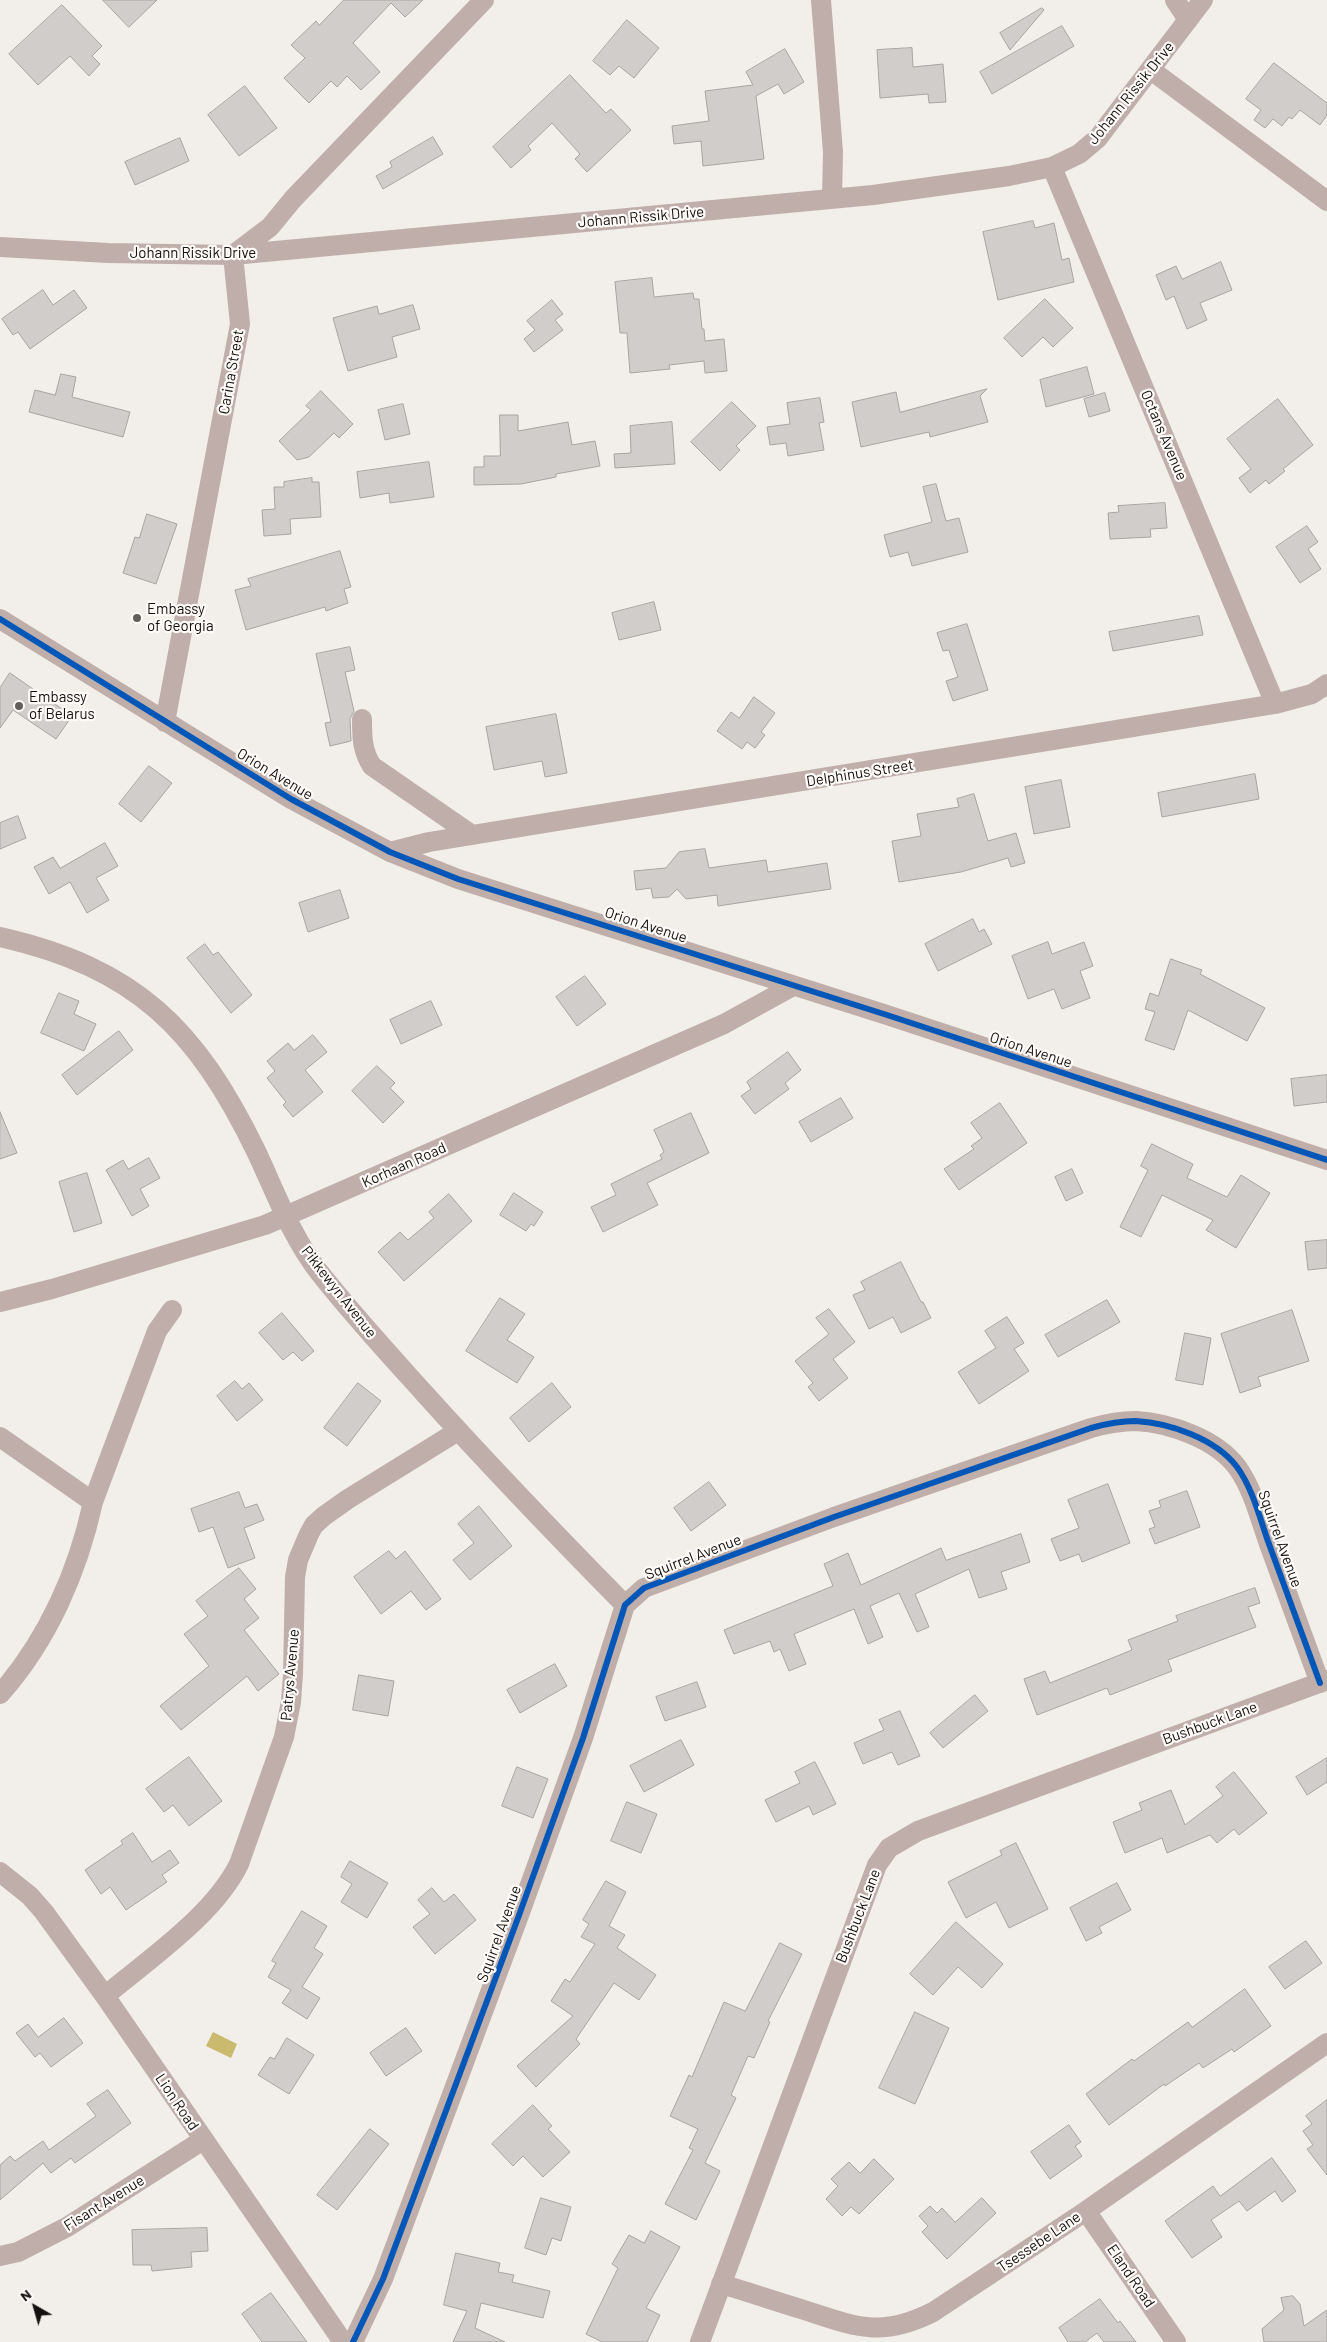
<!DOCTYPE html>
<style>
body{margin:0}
#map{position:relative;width:1327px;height:2342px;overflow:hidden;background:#f2eeea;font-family:Barlow,sans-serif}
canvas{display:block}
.north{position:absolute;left:10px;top:2282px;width:50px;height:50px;-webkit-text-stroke:4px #fffbf9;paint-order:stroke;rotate:322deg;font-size:14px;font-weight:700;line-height:20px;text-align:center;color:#13100f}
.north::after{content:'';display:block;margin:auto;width:18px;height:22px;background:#13100f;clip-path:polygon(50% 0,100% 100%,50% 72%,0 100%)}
</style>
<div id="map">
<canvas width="1327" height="2342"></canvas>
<div class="north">N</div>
</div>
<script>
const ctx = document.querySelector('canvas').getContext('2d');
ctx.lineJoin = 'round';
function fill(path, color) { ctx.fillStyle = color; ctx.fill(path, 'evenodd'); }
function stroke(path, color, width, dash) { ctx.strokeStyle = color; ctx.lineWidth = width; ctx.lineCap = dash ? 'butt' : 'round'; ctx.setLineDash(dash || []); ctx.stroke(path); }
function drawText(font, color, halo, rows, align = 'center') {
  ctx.font = font + ' Barlow,sans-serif'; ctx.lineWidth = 4.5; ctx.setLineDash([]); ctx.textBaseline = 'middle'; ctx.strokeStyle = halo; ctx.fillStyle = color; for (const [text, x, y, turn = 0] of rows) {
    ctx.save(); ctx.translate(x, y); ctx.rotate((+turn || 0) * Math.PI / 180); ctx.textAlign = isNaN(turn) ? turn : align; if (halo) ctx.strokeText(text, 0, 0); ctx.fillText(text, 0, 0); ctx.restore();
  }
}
fill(new Path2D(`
 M213 2032 237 2044 231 2058 206 2046Z`), '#caba6d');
const building = new Path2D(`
 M103 0H157L129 27Z
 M344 0H423L405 17 391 3 353 43 380 72 361 90 347 76 337 87 331 81 309 103 284 78 305 58 291 45 316 21 319 25Z
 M62 5 102 46 92 56 100 64 89 76 70 56 38 85 9 54Z
 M1042 8 1044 10 1010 50 1000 33Z
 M627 20 659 48 634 78 619 66 610 75 593 61Z
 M1062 26 1074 46 992 94 980 72Z
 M912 48 913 67 943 64 946 102 929 103 928 94 880 98 877 50Z
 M785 49 804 82 784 94 778 84 756 96 764 159 703 166 701 141 674 144 672 126 709 121 705 91 753 85 746 72Z
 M1274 63 1327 103V115L1320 125 1300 110 1292 119 1289 117 1282 126 1273 119 1265 128 1254 120 1261 110 1246 99Z
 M570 75 606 113 611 109 631 130 587 172 575 159 580 154 552 123 528 146 531 150 511 168 493 147Z
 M245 86 277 128 239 156 208 115Z
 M433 137 443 154 383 189 376 176 392 167 390 162Z
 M180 138 189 161 135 185 125 162Z
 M1033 221 1035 228 1054 223 1062 260 1069 258 1074 282 998 300 983 232Z
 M1221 262 1232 290 1200 303 1207 320 1187 329 1174 296 1166 300 1156 275 1176 266 1182 279Z
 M652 278 654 297 693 293 694 299H699L702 329H704L705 341 724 339 727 371 705 373 704 361 669 365 670 369 630 373 627 333H620L615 282Z
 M43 290 53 305 74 290 87 308 30 349 18 332 13 335 2 319Z
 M1045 299 1073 328 1053 347 1043 337 1022 357 1004 338Z
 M552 300 563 314 555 320 563 330 534 352 524 339 535 330 527 321Z
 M413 305 420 329 392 337 397 357 348 371 333 318 377 306 379 314Z
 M1087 367 1094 394 1046 407 1040 380Z
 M61 374 76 377 72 397 130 412 123 437 29 412 35 390 55 395Z
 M987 389 980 396 988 422 930 437 929 432 861 447 852 402 896 392 900 412Z
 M321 391 353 424 339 438 334 433 309 457 297 460 279 441 311 410 306 406Z
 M1105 393 1110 411 1089 417 1084 399Z
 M820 398 824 422 819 423 824 450 788 456 786 443 770 445 767 427 790 424 787 403Z
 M1278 399 1313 445 1283 469 1285 471 1269 484 1266 480 1250 493 1239 478 1251 469 1227 439Z
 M732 402 756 426 736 446 740 450 720 471 691 442Z
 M403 404 410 434 385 440 378 410Z
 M500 415H518V431L568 422 572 445 595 441 600 466 556 474V477L521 484 474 485V467H484V456H500Z
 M672 422 675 464 615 468 614 454 631 453 630 426Z
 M429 462 434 497 390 503 389 493 360 498 357 472Z
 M312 478V482H319L321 517 290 519 291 534 264 536 262 510 275 509 274 487H284V482Z
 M936 484 946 521 959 518 968 552 912 566 908 552 890 557 884 535 932 522 923 487Z
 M1165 503 1167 528 1150 529 1151 537 1110 539 1108 513 1119 512 1118 506Z
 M147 514 177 524 156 584 123 573 135 537 139 538Z
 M1307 526 1318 542 1308 549 1321 569 1300 583 1276 547Z
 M340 551 351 587 344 589 348 603 326 611 325 607 246 630 235 590 251 586 248 579Z
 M654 602 661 630 619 640 612 613Z
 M1199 616 1203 635 1113 651 1109 632Z
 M967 624 988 690 953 701 946 681 958 677 949 650 943 651 937 633Z
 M350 647 355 670 345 672 354 711 350 719 351 741 330 746 325 723 331 722 316 654Z
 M10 673 72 716 56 739 13 710 0 728V688Z
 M754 697 775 713 761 732 765 735 755 748 747 742 742 749 717 731 731 712 739 718Z
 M556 714 567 773 545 777 542 761 494 770 486 727Z
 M149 766 172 783 141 822 119 804Z
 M1255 774 1259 799 1162 817 1158 793Z
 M1061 780 1070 827 1034 834 1025 787Z
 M974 794 988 841 1016 833 1025 863 1011 867 1008 858 961 872 899 882 892 841 921 836 917 814 959 807 957 799Z
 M18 816 26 838 0 849V823Z
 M105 843 118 866 96 878 109 900 87 913 70 882 49 894 34 867 53 857 60 868Z
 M705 849 709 868 766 860 768 872 827 863 831 889 718 906 717 895 686 899 677 889 669 897 653 898 651 888 636 890 634 871 666 868 679 852Z
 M340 890 349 918 308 932 299 903Z
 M973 919 979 932 984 929 992 944 938 971 925 944Z
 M1048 942 1052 954 1084 942 1093 966 1080 971 1090 998 1062 1009 1054 989 1028 999 1012 956Z
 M205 944 213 955 218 952 252 995 231 1013 187 958Z
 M1171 959 1202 970 1200 974 1265 1008 1247 1041 1188 1010 1174 1050 1145 1040 1155 1012 1145 1009 1150 993 1158 996Z
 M585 976 606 1004 577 1026 556 997Z
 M59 993 79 1001 74 1014 96 1024 84 1051 41 1033Z
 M431 1001 442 1025 401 1044 390 1020Z
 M119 1031 133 1050 77 1095 62 1075Z
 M313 1035 327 1052 305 1070 323 1092 293 1117 283 1105 286 1102 267 1078 275 1071 267 1061 288 1043 294 1050Z
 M788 1052 801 1070 785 1083 789 1089 755 1114 741 1096 751 1089 747 1082Z
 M377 1066 395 1083 390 1088 404 1102 383 1123 352 1091Z
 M1327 1075V1102L1294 1106 1291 1079Z
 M841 1098 853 1118 811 1142 799 1122Z
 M1000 1103 1027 1143 959 1190 944 1169 974 1149 971 1146 982 1138 971 1123Z
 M0 1112 17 1153 0 1159Z
 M691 1113 709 1153 647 1183 658 1205 603 1232 591 1207 616 1195 611 1184 662 1159 660 1155 664 1152 654 1130Z
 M1152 1144 1193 1164 1187 1178 1227 1197 1241 1175 1270 1193 1236 1248 1206 1230 1213 1220 1162 1195 1141 1237 1120 1227 1148 1170 1141 1166Z
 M149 1158 160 1178 140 1189 149 1206 132 1216 106 1170 123 1160 128 1169Z
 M1072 1169 1083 1193 1066 1201 1055 1177Z
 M87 1173 102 1223 74 1232 59 1182Z
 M514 1193 543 1212 534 1226 531 1224 526 1231 500 1215Z
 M449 1194 472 1221 404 1281 378 1252 400 1232 408 1240 434 1218 429 1212Z
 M1327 1240V1268L1308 1270 1305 1242Z
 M901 1262 921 1302H923L931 1318 901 1333 893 1317 869 1329 853 1295 865 1290 861 1282Z
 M500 1298 525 1314 507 1340 534 1357 517 1383 466 1351Z
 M1107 1300 1120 1322 1058 1357 1045 1335Z
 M829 1309 855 1342 833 1359 848 1378 819 1401 808 1387 813 1383 795 1361 829 1334 816 1318Z
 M1292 1310 1309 1361 1258 1377 1261 1386 1240 1393 1221 1334Z
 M282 1313 314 1351 302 1361 293 1352 283 1360 259 1333Z
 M1007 1317 1024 1343 1014 1349 1029 1371 979 1404 958 1372 996 1348 985 1331Z
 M1185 1333 1211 1338 1203 1385 1176 1380Z
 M235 1381 242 1389 249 1383 263 1400 237 1421 217 1396Z
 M358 1383 381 1401 347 1446 324 1428Z
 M552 1383 571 1407 529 1442 510 1418Z
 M709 1482 726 1505 691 1531 674 1508Z
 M1108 1484 1130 1543 1082 1562 1079 1554 1060 1561 1051 1539 1079 1528 1068 1500Z
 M1187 1491 1200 1527 1155 1544 1149 1529 1155 1527 1149 1511 1161 1507 1159 1501Z
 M239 1492 245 1508 257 1504 264 1520 244 1528 255 1558 228 1568 213 1527 199 1532 191 1509Z
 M479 1506 512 1546 470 1580 453 1560 474 1543 458 1524Z
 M1021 1534 1030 1562 1001 1572 1007 1589 979 1598 969 1569 915 1594 929 1627 917 1632 899 1593 870 1606 883 1637 868 1644 854 1609 794 1634 806 1664 789 1671 780 1649 774 1652 770 1641 734 1654 724 1630 833 1586 824 1564 848 1553 861 1585 941 1548 946 1560Z
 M389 1551 396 1559 405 1551 441 1599 426 1610 411 1591 381 1614 354 1577Z
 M239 1568 256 1589 244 1599 259 1618 244 1630 279 1674 258 1691 247 1676 181 1730 160 1706 209 1666 184 1634 208 1616 196 1601Z
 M1255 1588 1260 1603 1248 1607 1256 1627 1168 1660 1172 1671 1110 1695 1107 1688 1037 1715 1024 1679 1045 1671 1050 1683 1132 1650 1128 1640 1178 1621 1176 1616Z
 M555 1664 567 1686 520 1713 507 1690Z
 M359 1675 394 1681 388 1716 353 1710Z
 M697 1682 706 1707 665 1721 656 1697Z
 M975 1695 988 1711 943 1748 930 1733Z
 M900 1711 920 1756 898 1765 892 1752 863 1764 854 1743 884 1730 879 1720Z
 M681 1740 694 1765 644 1792 630 1766Z
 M189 1757 222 1801 189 1826 173 1805 164 1812 146 1789Z
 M1327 1758V1782L1307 1795 1296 1777Z
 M815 1762 836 1804 813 1815 809 1806 776 1822 765 1800 800 1783 795 1772Z
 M517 1767 548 1779 533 1818 502 1806Z
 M1234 1772 1267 1813 1239 1835 1234 1829 1217 1843 1210 1835 1167 1853 1162 1838 1125 1853 1113 1822 1142 1810 1139 1803 1171 1790 1185 1825 1223 1796 1216 1787Z
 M627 1802 657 1814 641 1853 611 1841Z
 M133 1833 152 1862 170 1850 179 1863 162 1875 167 1882 126 1910 110 1887 101 1894 85 1870 123 1844 121 1841Z
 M1016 1843 1048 1909 1009 1928 996 1902 966 1918 948 1882 1002 1855 1000 1851Z
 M350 1861 388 1883 367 1918 341 1902 352 1884 341 1877Z
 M606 1881 626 1892 609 1926 625 1935 617 1948 656 1975 639 2000 614 1983 576 2039 580 2044 536 2087 517 2066 573 2016 551 2001 565 1979 570 1982 595 1944 581 1937 589 1924 583 1920Z
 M1117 1883 1131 1910 1099 1927 1102 1933 1086 1941 1070 1908Z
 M432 1888 444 1902 454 1894 476 1920 435 1954 413 1927 430 1914 418 1900Z
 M302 1911 327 1926 314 1948 323 1954 302 1987 320 1998 307 2019 282 2003 291 1990 268 1977 276 1963 272 1961Z
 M956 1922 1003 1964 982 1988 958 1967 933 1995 910 1974Z
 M1306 1941 1322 1963 1285 1989 1269 1967Z
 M780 1943 802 1954 768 2021 770 2022 754 2058 748 2056 731 2095 736 2098 705 2163 720 2171 696 2220 665 2204 693 2150 689 2148 698 2129 670 2116 689 2075 692 2077 724 2002 745 2011Z
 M1245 1989 1271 2026 1234 2052 1232 2049 1203 2068 1199 2063 1165 2086 1164 2084 1109 2125 1086 2094 1132 2059 1134 2061 1188 2022 1192 2027Z
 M915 2012 949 2028 915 2104 879 2088Z
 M64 2018 83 2043 51 2067 40 2053 35 2057 16 2033 28 2024 38 2037Z
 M406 2028 422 2051 386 2076 370 2053Z
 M287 2038 314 2055 289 2094 258 2075 270 2057 274 2059Z
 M108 2090 131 2123 75 2163 71 2158 51 2173 43 2163 0 2200V2165L10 2156 15 2161 43 2141 49 2150 96 2116 87 2104Z
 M1327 2100V2175L1307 2149 1313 2145 1303 2131 1312 2124 1306 2116Z
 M533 2105 552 2126 548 2129 570 2152 543 2177 523 2156 513 2166 492 2144Z
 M1069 2125 1081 2142 1075 2146 1082 2156 1050 2179 1031 2152Z
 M370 2129 389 2144 337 2210 317 2195Z
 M1272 2158 1296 2191 1282 2202 1275 2191 1247 2211 1239 2201 1211 2220 1222 2237 1192 2258 1165 2221 1213 2186 1220 2196Z
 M874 2159 894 2179 859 2214 851 2207 842 2216 826 2199 838 2186 831 2179 849 2162 860 2173Z
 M541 2198 571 2207 561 2241 552 2238 546 2255 525 2248Z
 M982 2198 996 2213 947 2259 922 2232 928 2226 919 2216 930 2206 937 2213 942 2208 955 2222Z
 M207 2228 208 2251 191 2252 192 2267 152 2271 151 2265H133L132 2230Z
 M651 2231 680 2247 646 2308 660 2315 647 2342H602L586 2334 618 2268 612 2264 629 2235 644 2243Z
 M456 2253 500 2263 498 2272 514 2275 512 2282 550 2291 543 2318 481 2303 475 2328 505 2342H453L467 2311 444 2305Z
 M271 2293 307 2342H262L242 2314Z
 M1293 2296 1300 2304 1304 2326 1327 2310V2342H1264L1262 2329 1284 2310 1281 2298Z
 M1100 2299 1118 2323 1120 2321 1136 2342H1104L1097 2333 1085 2342H1068L1059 2328Z`);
fill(building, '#d0cdca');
stroke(building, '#a7a5a2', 1);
stroke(new Path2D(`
 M821 0 833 152 832 199
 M1175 0 1188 20
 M1151 70 1327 201
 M1052 167 1275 704
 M0 247 108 253 233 255 873 195 1009 176 1052 167 1079 154 1098 138 1203 0
 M0 619 291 799 390 852 458 879 887 1015 1327 1160
 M362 719C362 736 362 751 372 766L472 835
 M165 722 240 324 233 255 270 227 293 199 484 0
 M390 852 429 842 1275 704 1312 694 1327 684
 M0 937C136 968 196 1028 256 1151 275 1191 291 1236 319 1272 352 1314 388 1353 424 1393 489 1465 557 1536 625 1605
 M0 1302 52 1289 265 1225 724 1024 793 986
 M0 1437 93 1502 157 1331 172 1310
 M0 1694C48 1640 78 1571 93 1502
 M0 1872 30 1896 44 1912 105 1996 343 2342
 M105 1996C149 1959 214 1915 239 1864L284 1737 291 1702 293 1674 295 1577 298 1560 309 1534 314 1525 324 1516 348 1499 458 1431
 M1086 2211 1176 2342
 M0 2256 18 2252 67 2227 203 2140
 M721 2284C748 2292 775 2301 801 2309 854 2326 880 2339 933 2312L1086 2211 1327 2043
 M353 2342 383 2279 518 1918 583 1738 625 1605 644 1588 834 1517 1091 1428C1105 1424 1121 1421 1136 1421 1170 1423 1216 1439 1237 1467 1253 1489 1260 1519 1269 1544 1286 1590 1303 1637 1320 1683
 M700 2342 877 1865 889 1848 918 1831 1327 1680`), '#bfaea9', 20);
stroke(new Path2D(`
 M0 619 291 799 390 852 458 879 887 1015 1327 1160
 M353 2342 383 2279 518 1918 583 1738 625 1605 644 1588 834 1517 1091 1428C1105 1424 1121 1421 1136 1421 1170 1423 1216 1439 1237 1467 1253 1489 1260 1519 1269 1544 1286 1590 1303 1637 1320 1683`), '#0057b8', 6);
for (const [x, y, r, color] of [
 [137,618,5,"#615e5c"],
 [19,706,5,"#615e5c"]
]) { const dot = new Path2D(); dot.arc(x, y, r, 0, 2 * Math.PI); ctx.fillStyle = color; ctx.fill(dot); stroke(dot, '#fffbf9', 2); }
drawText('15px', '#13100f', '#fffbf9', [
 ["Johann Rissik Drive",1131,93,-51],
 ["Johann Rissik Drive",641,217,-5],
 ["Johann Rissik Drive",193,253],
 ["Carina Street",231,372,-80],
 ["Octans Avenue",1164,435,67],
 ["Delphinus Street",860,773,-9],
 ["Orion Avenue",275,774,31],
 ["Orion Avenue",646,925,18],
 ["Orion Avenue",1031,1050,18],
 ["Korhaan Road",404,1165,-24],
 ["Pikkewyn Avenue",339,1292,52],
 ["Squirrel Avenue",1280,1539,70],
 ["Squirrel Avenue",693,1557,-21],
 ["Patrys Avenue",290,1675,-85],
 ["Bushbuck Lane",1210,1723,-20],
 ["Bushbuck Lane",858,1916,-69],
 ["Squirrel Avenue",499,1934,-70],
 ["Lion Road",177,2102,56],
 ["Fisant Avenue",104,2203,-32],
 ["Tsessebe Lane",1039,2242,-34],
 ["Eland Road",1131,2276,56]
]);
drawText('15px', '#13100f', '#fffbf9', [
 ["Embassy",147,609],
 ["of Georgia",147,626],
 ["Embassy",29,697],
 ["of Belarus",29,714]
], 'left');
</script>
